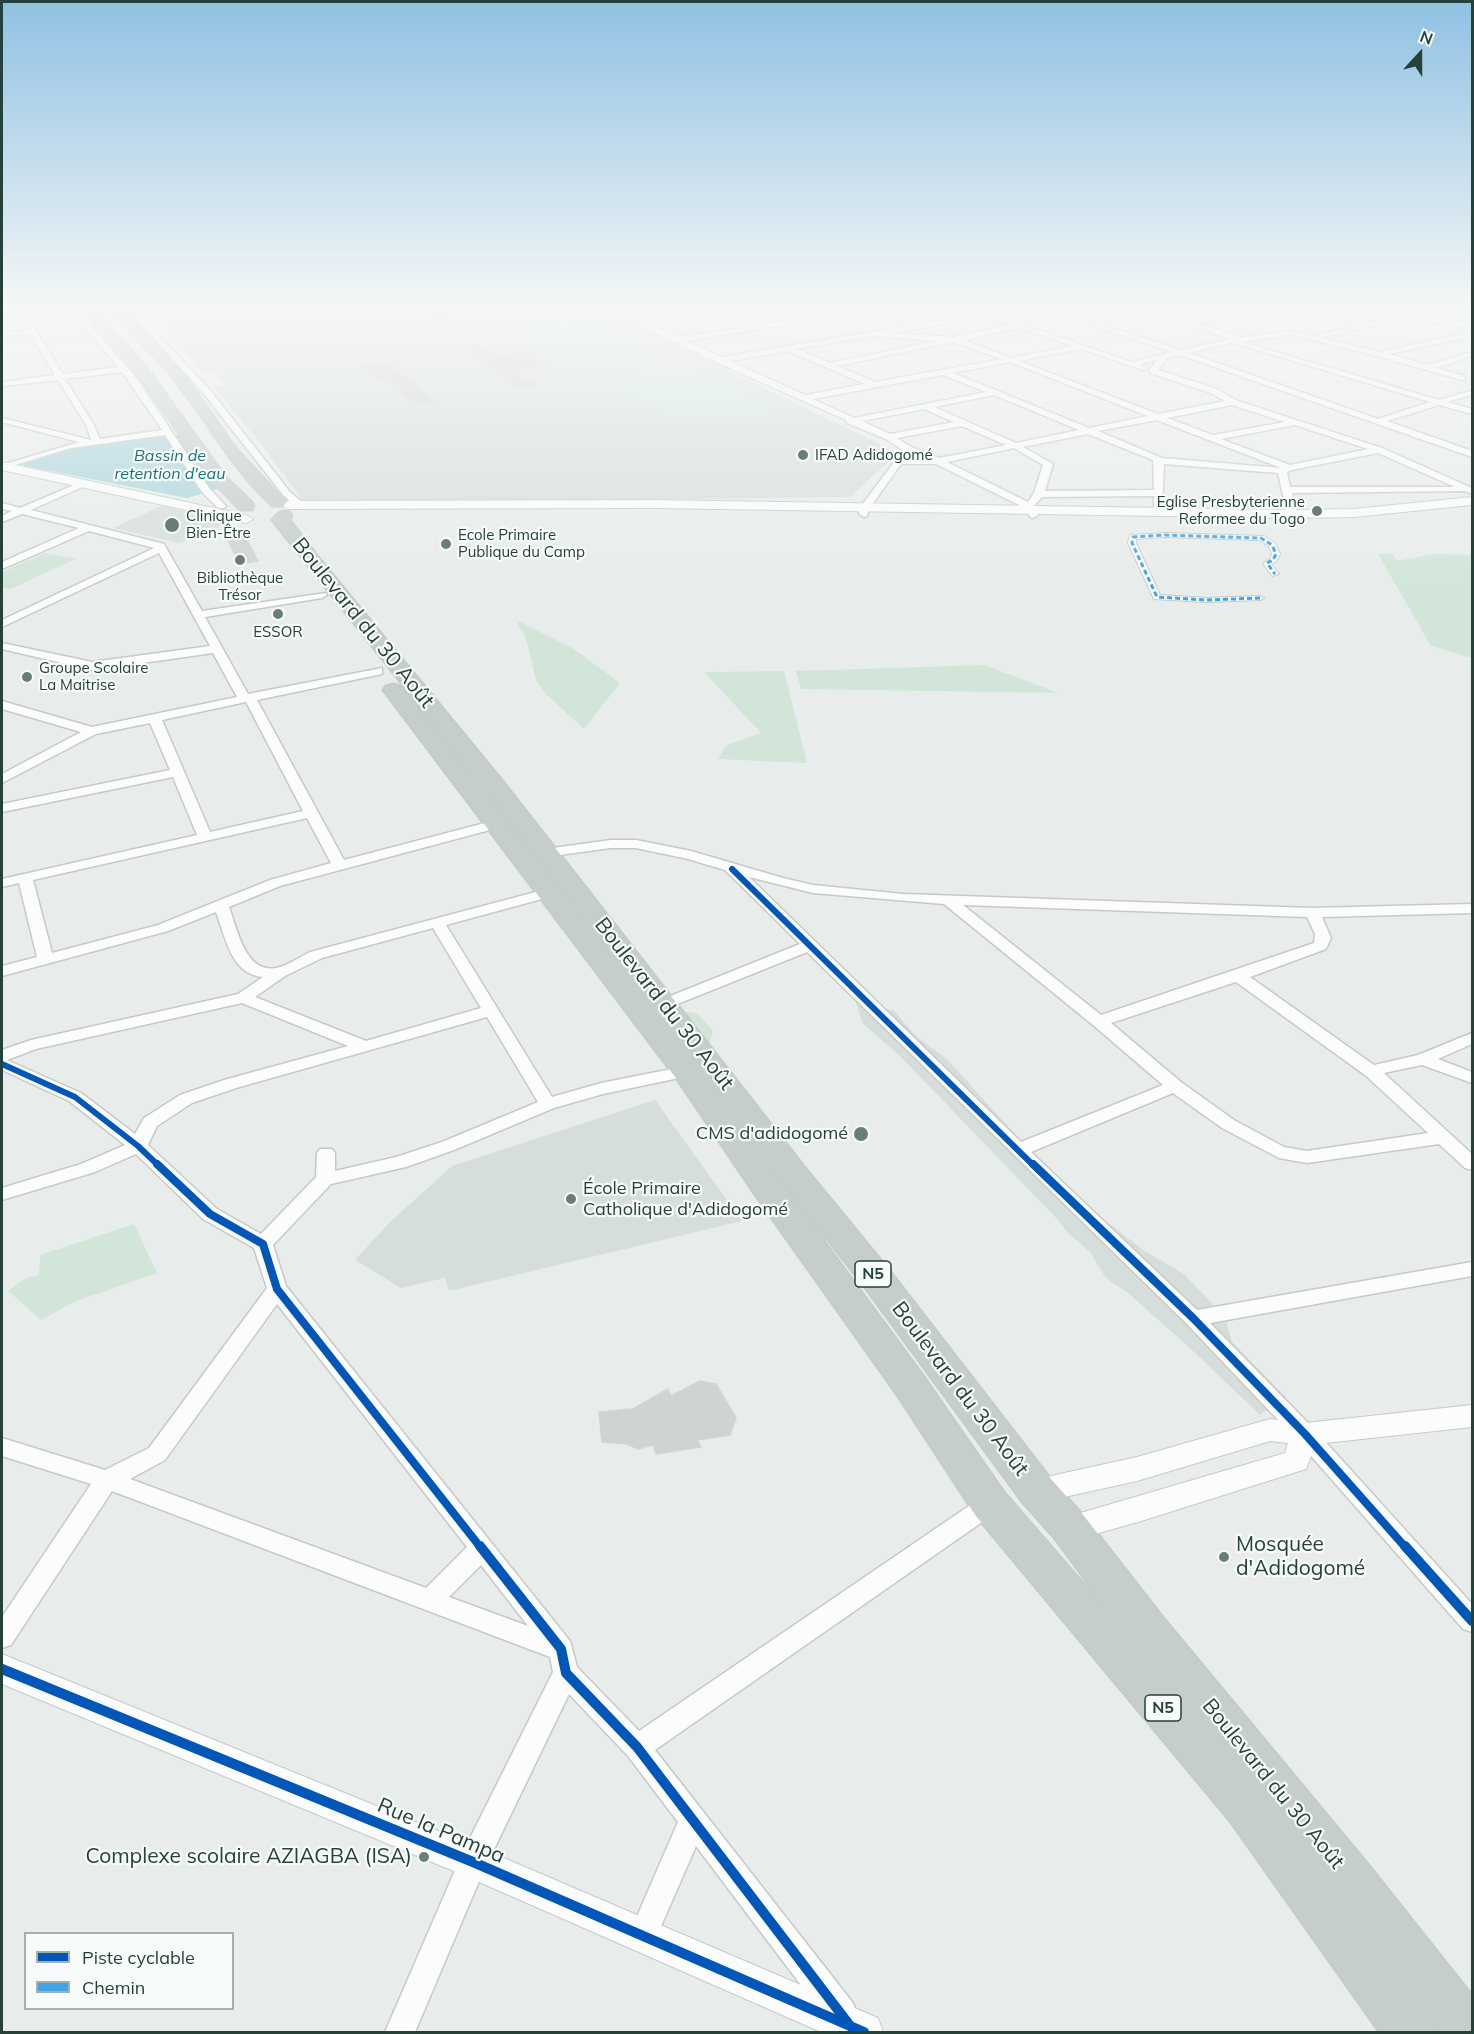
<!DOCTYPE html>
<meta charset="utf-8">
<style>
body{margin:0}
#map{position:relative;width:1474px;height:2034px;overflow:hidden;background:#e8edeb;font-family:Mulish,sans-serif}
canvas{display:block}
.frame{position:absolute;inset:0;border:3px solid #24423a;pointer-events:none}
.legend{position:absolute;left:24px;top:1932px;width:210px;height:78px;box-sizing:border-box;background:#f7fbf9;border:2px solid #a3b1ad;margin:0;padding:8px 10px;list-style:none;font-size:18px;color:#24423a}
.legend li{display:flex;align-items:center;gap:12px;height:30px}
.legend b{width:30px;border:2px solid #a3b1ad}
.north{position:absolute;left:1390px;top:24px;width:60px;height:60px;-webkit-text-stroke:4px #f7fbf9;paint-order:stroke;rotate:21deg;font-size:16px;font-weight:700;line-height:24px;text-align:center;color:#24423a}
.north::after{content:'';display:block;margin:auto;width:21px;height:27px;background:#24423a;clip-path:polygon(50% 0,100% 100%,50% 72%,0 100%)}
</style>
<div id="map">
<canvas width="1474" height="2034"></canvas>
<div class="frame"></div>
<ul class="legend">
<li><b style="height:8px;background:#0057b8"></b>Piste cyclable</li>
<li><b style="height:8px;background:#3ea4ec"></b>Chemin</li>
</ul>
<div class="north">N</div>
</div>
<script>
const ctx = document.querySelector('canvas').getContext('2d');
ctx.lineJoin = 'round';
function fill(path, color) { ctx.fillStyle = color; ctx.fill(path, 'evenodd'); }
function stroke(path, color, width, dash) { ctx.strokeStyle = color; ctx.lineWidth = width; ctx.lineCap = dash ? 'butt' : 'round'; ctx.setLineDash(dash || []); ctx.stroke(path); }
function drawText(font, color, halo, rows, align = 'center') {
  ctx.font = font + ' Mulish,sans-serif'; ctx.lineWidth = 4.5; ctx.setLineDash([]); ctx.textBaseline = 'middle'; ctx.strokeStyle = halo; ctx.fillStyle = color; for (const [text, x, y, turn = 0] of rows) {
    ctx.save(); ctx.translate(x, y); ctx.rotate((+turn || 0) * Math.PI / 180); ctx.textAlign = isNaN(turn) ? turn : align; if (halo) ctx.strokeText(text, 0, 0); ctx.fillText(text, 0, 0); ctx.restore();
  }
}
fill(new Path2D(`
 M2 303H58L65 311 2 318Z
 M148 303H588L898 453 850 497 305 503 258 440 213 387 225 384 215 374H204Z
 M161 506 231 522 179 543 113 528Z
 M856 1002 894 1011 916 1036 947 1059 1014 1133 1091 1209 1143 1250 1184 1274 1225 1317 1232 1342 1287 1398 1260 1415 1193 1351 1128 1293 1106 1278 1090 1252 1068 1233 1058 1220 900 1056 863 1024Z
 M655 1100 742 1221 449 1291 445 1278 401 1288 355 1260 390 1222 452 1166Z`), '#d6dedb');
fill(new Path2D(`
 M563 325 605 328 660 355C647 370 595 374 576 367 558 362 540 347 524 337L536 329Z
 M667 373 698 375 768 405 769 410C753 428 701 427 680 420 659 413 638 400 617 390 622 373 653 374 667 373Z
 M45 553 76 559 10 589 2 587V572Z
 M1378 554H1393L1397 561 1433 554 1472 555V658L1431 646Z
 M516 620 574 649 620 683 584 729 546 694 536 680 526 639Z
 M985 665 1058 693 801 689 796 671Z
 M784 671 807 763 718 759 725 746 761 733 704 672Z
 M683 1011 698 1014 713 1031 710 1042 706 1043Z
 M134 1224 157 1273 74 1302 41 1320 8 1291 26 1278 39 1275 40 1255Z`), '#d1e6d8');
fill(new Path2D(`
 M183 434 225 487 187 498 20 465 91 444Z`), '#a9d4db');
const building = new Path2D(`
 M409 303H493L494 311 445 317 465 332 448 335Z
 M477 343 496 356 529 352 549 366 514 371 536 386 517 389 459 345Z
 M387 364 399 372 435 403 417 406 386 379 378 380 362 367Z
 M244 534 258 561 240 564 226 537Z
 M700 1381 716 1384 736 1418 730 1435 697 1440 701 1447 656 1454 653 1445 638 1449 627 1444 602 1442 599 1412 633 1409 668 1389 671 1396Z`);
fill(building, '#cfd4d2');
stroke(building, '#d1d6d4', 1.5);
const pedestrian = new Path2D(`
 M1165 533 1264 536 1275 543 1280 554 1276 562 1271 564 1279 574 1272 576 1263 563 1270 559 1272 554 1269 546 1259 540 1165 537 1136 539V543L1160 595 1206 598 1260 596 1264 598 1260 600 1206 602 1154 599 1128 543 1130 535Z`);
const minor = new Path2D(`
 M64 303H71L138 380 209 488 226 506 224 508H218L202 492 165 435 71 448 2 469V465L79 442 2 422V418L91 440 86 425 58 380 2 386V382L55 375 30 334 2 337V333L28 330 22 321 2 323V319L70 310ZM73 314 118 367 63 374 29 320ZM122 372 162 430 100 439 94 425 65 379Z
 M122 303H129L210 390 290 492 303 503V507H297L284 496 204 394Z
 M596 303H605L679 337 741 328 688 303H697L711 309 753 303H772L718 312 750 326 898 303H915L687 341 722 357 979 314 950 303H960L1132 362 1172 352 1024 303H1034L1181 350 1231 339 1125 303H1135L1188 320 1277 303H1291L1196 323 1242 337 1292 331 1313 336 1392 317 1356 313 1325 303 1472 323V330L1466 338 1389 354 1427 365 1472 352V356L1436 368 1465 376V380H1462L1377 356 1292 335 1242 342 1439 400 1471 391V395L1447 402 1472 409V414L1439 405 1387 421 1472 451V457L1180 355 1167 358 1158 370 1217 389 1235 400 1382 448 1472 488V494L1465 491 1292 493 1297 514 1292 517 1287 514 1278 473 1164 464 1162 515 1154 513V496L1042 497 1034 506 1038 515 1033 518 1030 517 1025 508 936 464H901L869 509 867 516 864 517 859 514V509L903 450 886 439 847 423 846 420 716 362ZM988 317 1011 325 953 337 893 333ZM1398 318 1467 327 1460 334 1380 352 1320 338 1395 321ZM1019 328 1073 346 1011 358 964 340ZM874 336 937 341 830 363 797 349ZM953 342 1002 359 875 382 837 366ZM1231 343H1234L1430 402 1378 419 1189 353ZM1081 349 1143 370 1147 368 1140 364 1157 360 1149 371 1150 373 1211 393 1225 401 1158 414 1019 361ZM788 351 865 384 805 395 730 361ZM1010 362 1148 416 1089 428 953 373ZM943 375 986 392 854 418 813 399ZM994 395 1079 430 1016 443 934 407ZM1232 405 1285 422 1213 435 1167 418ZM924 409 954 422 890 434 862 421ZM1157 420 1281 468 1162 458 1098 431ZM1295 425 1368 449 1290 465 1221 439ZM962 426 1006 445 939 458 909 446 897 438ZM1088 434 1153 460 1154 490 1045 491 1053 464 1023 447ZM1014 448 1043 465 1034 493 1028 502 947 462ZM909 452 923 458H905ZM1378 453 1455 487H1290L1287 472 1292 470Z
 M1440 303 1472 305V309L1443 305Z
 M81 482 89 484 31 510 164 544 202 611 326 593 327 595 322 598 205 617 248 694 382 668V674L257 700 344 860 496 820 503 824 501 827 280 886 229 907C237 928 245 974 276 968 287 966 300 957 310 952L543 890H553L555 893 553 896 446 925 552 1097 601 1083 687 1066 693 1067 696 1071 693 1075 603 1094 554 1108 454 1150 406 1167 331 1184 273 1245 286 1286 570 1641 577 1667 639 1731 982 1497 990 1494 998 1497 1001 1504 998 1511 655 1750 853 2003 857 2014 853 2025 842 2029 831 2025 696 1846 652 1947 642 1951 632 1947 628 1937 678 1822 628 1756 569 1694 483 1872 415 2032H385L463 1852 553 1672 550 1657 112 1491 11 1645 2 1648V1617L91 1484 2 1456V1438L105 1470 149 1448 267 1288 254 1248 203 1219 136 1154 95 1172 2 1200V1188L81 1164 125 1145 69 1101 2 1070V1050L31 1040 238 994 263 977C231 975 225 936 216 912L168 931 2 976V966L37 957 19 883 2 887V879L197 835 173 777 2 812V804L170 770 150 723 96 734 2 783V774L81 732 2 709V701L92 727 237 697 213 653 92 670 2 649V643L92 662 210 646 159 553 2 627V620L154 548 89 531 2 569V562L79 528 22 514 2 522V516L12 511 2 509V503L20 508ZM246 702 303 811 210 832 162 720ZM307 818 331 863 270 880 158 925 52 953 33 880ZM433 928 481 1008 366 1041 255 997 285 976 322 958ZM242 1003 348 1046 224 1080 180 1095 144 1118 135 1134 81 1093 7 1060 36 1049ZM487 1017 538 1102 442 1142 396 1157 335 1171V1153L332 1149H320L317 1153 316 1177 261 1234 217 1209 148 1145 157 1126 192 1103 236 1088ZM277 1304 467 1547 426 1588 130 1479 165 1460ZM481 1565 528 1626 449 1597Z
 M611 840H636L691 851 783 878 813 885 903 894 1312 908 1472 904V913L1322 917 1331 938 1326 949 1250 977 1374 1065 1418 1055 1472 1033V1044L1438 1059 1472 1072V1083L1422 1065 1384 1073 1472 1154V1170L1465 1168 1439 1144 1307 1163 1279 1158 1222 1128 1173 1093 1031 1152 1197 1310 1472 1262V1276L1210 1323 1313 1428 1472 1604V1632L1463 1629 1297 1440 1186 1323 807 952 670 1007H658L656 1004 658 1001 800 944 725 870 688 859 636 848H611L545 857 538 853 545 849ZM749 877 813 893 944 904 1093 1025 1163 1085 1021 1142ZM963 905 1307 917 1315 934 1314 943 1101 1015ZM1236 982 1365 1075 1428 1133 1307 1151 1284 1147 1234 1120 1181 1082 1111 1023Z`);
const tertiary = new Path2D(`
 M1472 1405V1427L1316 1444 1306 1469 1138 1522 1070 1541 1060 1537 1055 1528 1060 1519 1285 1453 1288 1443 1270 1441 1137 1481 1037 1503 1027 1500 1022 1491 1027 1482 1037 1479 1137 1457 1270 1419 1305 1423Z
 M2 1654 485 1850 878 2018 883 2032H821L461 1874 2 1684Z`);
const secondary = new Path2D(`
 M2 462 246 515 253 519 246 523 2 470Z
 M1472 497V505L1354 517 1292 518 654 508 288 509 281 505 288 501 654 500 1292 510 1354 509Z`);
const trunk = new Path2D(`
 M76 303H89L144 364 225 476 252 502 254 506 252 510H240L213 482 134 370Z
 M106 303H119L181 370 236 448 286 502 284 506H272C230 468 206 418 170 375 150 350 125 329 106 303Z
 M284 511 290 512 292 516 290 520 315 553 502 780 803 1165 890 1271 1051 1479 1084 1516 1162 1616 1368 1864 1472 1995V2032H1437L1435 2030 1436 2032H1379L1229 1820 976 1516 899 1398 755 1195 676 1078 383 690 386 686 393 684 400 686 624 971 486 790 275 524 272 520C276 515 278 512 284 511ZM748 1138 866 1289 1023 1503 1056 1540 1110 1614 1004 1492 925 1378Z`);
stroke(pedestrian, '#c5cac8', 2);
stroke(minor, '#c5cac8', 3);
stroke(tertiary, '#c5cac8', 2);
stroke(secondary, '#c3cbc8', 2);
stroke(trunk, '#c3ccc9', 3);
fill(pedestrian, '#fcfcfc');
fill(minor, '#fcfcfc');
fill(tertiary, '#fcfcfc');
fill(secondary, '#fcfcfc');
fill(trunk, '#c6cecc');
stroke(new Path2D(`
 M1260 598 1206 600 1157 597 1132 543 1133 537 1165 535 1261 538 1272 545 1276 554 1273 560 1267 563 1275 574`), '#3ea4ec', 3, [5, 3]);
stroke(new Path2D(`
 M732 869 1034 1166
 M2 1064 75 1097 138 1146 159 1166`), '#0057b8', 6);
stroke(new Path2D(`
 M157 1164 210 1214 263 1244 277 1289 481 1548
 M1033 1164 1193 1318 1305 1434 1406 1548`), '#0057b8', 8);
stroke(new Path2D(`
 M480 1546 561 1649 566 1673 637 1747 851 2027
 M1405 1546 1472 1621
 M2 1669 473 1862 864 2032`), '#0057b8', 10);
const sky = ctx.createLinearGradient(0, 0, 0, 588);
sky.addColorStop(0, '#8fc1e3');
sky.addColorStop(0.52, '#f5f7f6');
sky.addColorStop(1, '#f5f7f600');
ctx.fillStyle = sky;
ctx.fillRect(0, 0, 1474, 588);
for (const [x, y, r, color] of [
 [803,455,6,"#697e78"],
 [1317,511,6,"#697e78"],
 [172,525,8,"#697e78"],
 [446,544,6,"#697e78"],
 [240,560,6,"#697e78"],
 [278,614,6,"#697e78"],
 [27,677,6,"#697e78"],
 [861,1134,8,"#697e78"],
 [571,1199,6,"#697e78"],
 [1224,1557,6,"#697e78"],
 [424,1857,6,"#697e78"]
]) { const dot = new Path2D(); dot.arc(x, y, r, 0, 2 * Math.PI); ctx.fillStyle = color; ctx.fill(dot); stroke(dot, '#f7fbf9', 2); }
drawText('15px', '#24423a', '#f7fbf9', [
 ["IFAD Adidogomé",815,455],
 ["Eglise Presbyterienne",1305,502,"right"],
 ["Reformee du Togo",1305,519,"right"],
 ["Clinique",186,516],
 ["Bien-Être",186,533],
 ["Ecole Primaire",458,535],
 ["Publique du Camp",458,552],
 ["Bibliothèque",240,578,"center"],
 ["Trésor",240,595,"center"],
 ["ESSOR",278,632,"center"],
 ["Groupe Scolaire",39,668],
 ["La Maitrise",39,685]
], 'left');
drawText('italic 16px', '#1c6f80', '#f7fbf9', [
 ["Bassin de",170,456],
 ["retention d'eau",170,474]
]);
for (const [x, y, w] of [
 [873,1274,36],
 [1163,1708,36]
]) { const box = new Path2D(); box.roundRect(x - w / 2, y - 13, w, 26, 4.5); ctx.fillStyle = '#f7fbf9'; ctx.fill(box); stroke(box, '#24423a', 1.5); }
drawText('bold 16px', '#24423a', null, [
 ["N5",873,1274],
 ["N5",1163,1708]
]);
drawText('18px', '#24423a', '#f7fbf9', [
 ["CMS d'adidogomé",848,1134],
 ["École Primaire",583,1189,"left"],
 ["Catholique d'Adidogomé",583,1210,"left"]
], 'right');
drawText('21px', '#24423a', '#f7fbf9', [
 ["Boulevard du 30 Août",363,623,51],
 ["Boulevard du 30 Août",664,1004,52],
 ["Boulevard du 30 Août",960,1389,53],
 ["Boulevard du 30 Août",1273,1784,51],
 ["Rue la Pampa",441,1831,23]
]);
drawText('21px', '#24423a', '#f7fbf9', [
 ["Mosquée",1236,1545],
 ["d'Adidogomé",1236,1569],
 ["Complexe scolaire AZIAGBA (ISA)",412,1857,"right"]
], 'left');
</script>
